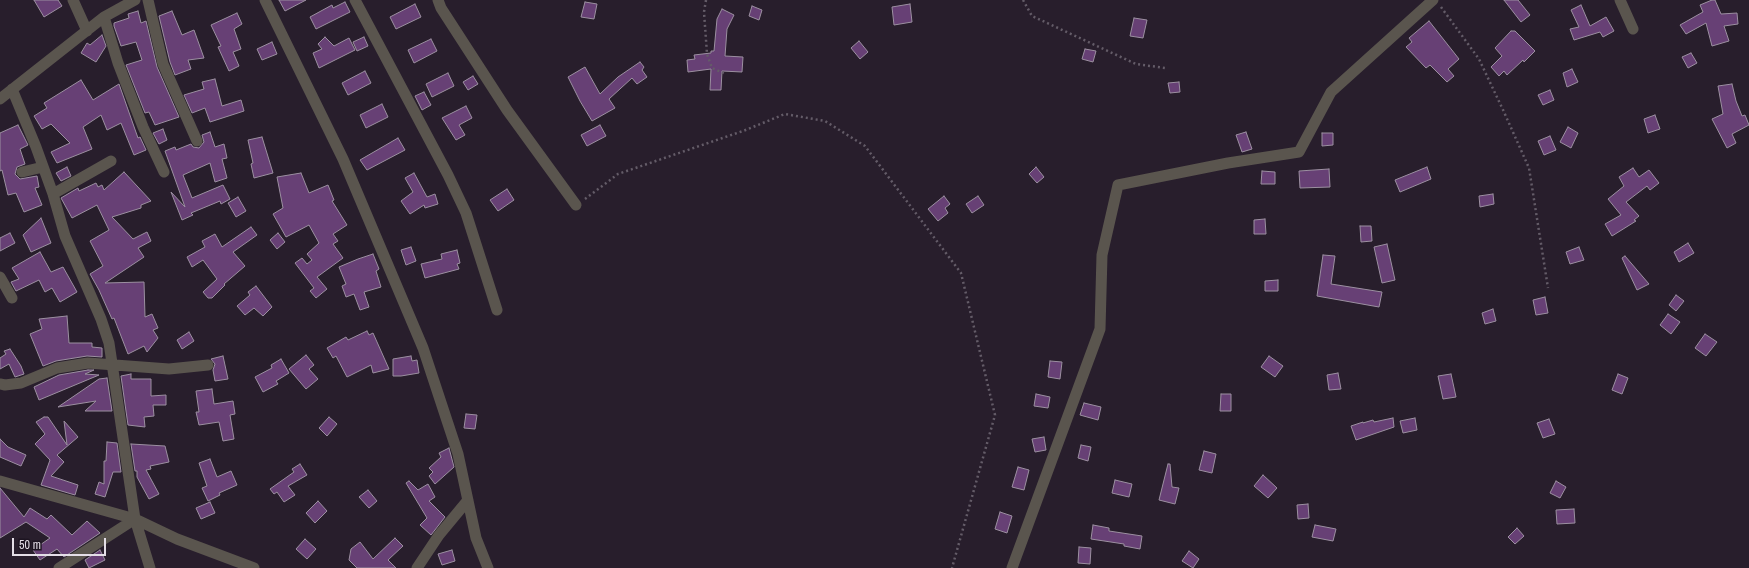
<!DOCTYPE html>
<style>
body{margin:0}
#map{position:relative;width:1749px;height:568px;overflow:hidden;background:#281e2c;font-family:"Archivo Narrow",sans-serif}
canvas{display:block}
.scale{position:absolute;left:12px;top:538px;width:94px;height:18px;box-sizing:border-box;border:2px solid #e4dee7;border-top:0;padding-left:5px;font-size:12px;line-height:14px;white-space:nowrap;color:#e4dee7;-webkit-text-stroke:3px #1e1522;paint-order:stroke}
</style>
<div id="map">
<canvas width="1749" height="568"></canvas>
<div class="scale">50 m</div>
</div>
<script>
const g = document.querySelector('canvas').getContext('2d');
g.lineJoin = 'round';
function fill(path, color) { g.fillStyle = color; g.fill(path, 'evenodd'); }
const shape = rows => new Path2D(rows.map(r => 'M' + r).join(''));
function stroke(path, color, width, dash) { g.strokeStyle = color; g.lineWidth = width; g.lineCap = dash ? 'butt' : 'round'; g.setLineDash(dash || []); g.stroke(path); }
const building = shape([
 [34,0,58,0,62,6,44,17,34,0],
 [279,0,306,0,285,11,279,0],
 [1504,0,1518,0,1530,15,1521,22,1504,0],
 [1712,0,1715,0,1721,14,1737,13,1738,24,1724,26,1729,41,1712,46,1706,23,1686,34,1680,25,1703,12,1700,5,1712,0],
 [345,2,350,12,316,29,310,17,332,5,333,8,345,2],
 [585,2,597,4,594,19,581,17,585,2],
 [415,4,421,17,396,29,390,17,415,4],
 [910,4,912,22,894,25,892,7,910,4],
 [1581,5,1590,26,1606,17,1614,31,1603,37,1600,32,1574,40,1570,29,1579,27,1571,10,1581,5],
 [752,6,762,10,759,20,749,16,752,6],
 [722,9,734,15,727,29,725,56,743,57,742,72,722,71,721,90,710,90,711,69,688,72,687,60,695,59,694,55,711,53,711,51,714,51,717,19,722,9],
 [138,11,141,23,146,21,157,67,179,117,155,125,149,112,145,113,126,65,142,60,136,42,121,46,114,26,114,23,129,18,128,14,138,11],
 [172,11,182,35,194,30,204,58,188,60,191,69,175,75,170,62,159,16,172,11],
 [237,13,242,24,234,29,241,49,233,52,239,66,229,71,218,47,221,46,211,25,237,13],
 [1134,18,1147,20,1143,38,1130,36,1134,18],
 [1429,21,1459,59,1448,69,1454,76,1447,82,1430,65,1426,68,1406,47,1412,42,1409,38,1429,21],
 [1511,31,1515,31,1535,51,1524,62,1523,60,1507,75,1504,71,1499,76,1491,67,1502,56,1495,48,1511,31],
 [102,35,106,46,96,62,81,53,87,43,90,45,102,35],
 [325,37,334,46,349,38,355,50,319,68,313,53,322,49,318,44,325,37],
 [364,37,368,46,357,51,353,42,364,37],
 [431,39,437,51,414,63,408,50,431,39],
 [859,41,868,52,860,59,851,48,859,41],
 [272,42,277,54,262,60,257,49,272,42],
 [1085,49,1096,51,1093,62,1082,59,1085,49],
 [1691,53,1697,63,1688,68,1682,57,1691,53],
 [640,62,644,67,642,70,647,77,637,84,632,78,609,99,615,108,592,121,580,101,568,77,585,67,600,94,618,77,640,62],
 [1572,69,1578,82,1567,87,1563,73,1572,69],
 [365,71,371,83,348,95,342,83,365,71],
 [448,73,454,86,432,97,426,84,448,73],
 [473,76,478,84,468,90,463,82,473,76],
 [215,79,222,106,241,100,244,111,210,122,205,108,192,113,184,95,204,89,202,82,215,79],
 [81,80,93,100,119,84,138,138,140,137,146,150,134,155,121,123,107,130,101,115,83,127,92,149,57,163,51,152,70,143,51,124,42,129,34,116,47,108,44,103,81,80],
 [1179,82,1180,92,1170,93,1168,83,1179,82],
 [1732,84,1736,101,1742,116,1745,115,1749,125,1732,134,1736,143,1727,148,1712,119,1723,114,1718,86,1732,84],
 [1550,90,1554,100,1543,105,1538,95,1550,90],
 [424,92,431,105,422,110,415,96,424,92],
 [382,104,388,117,366,128,360,115,382,104],
 [466,106,472,118,459,125,465,135,456,140,442,118,466,106],
 [1655,115,1660,129,1648,133,1644,119,1655,115],
 [18,125,28,145,20,149,25,164,17,167,15,174,20,179,37,176,39,187,35,188,42,205,24,212,16,193,8,195,2,170,0,171,0,133,18,125],
 [600,125,606,136,587,146,581,135,600,125],
 [1568,127,1578,133,1571,148,1560,142,1568,127],
 [163,129,167,140,159,144,153,133,163,129],
 [210,132,215,147,224,144,227,158,222,159,227,178,215,182,210,163,183,175,192,198,223,185,230,199,221,204,220,201,191,213,193,215,182,220,171,192,185,207,165,151,175,147,176,150,191,144,193,147,199,148,204,142,202,135,210,132],
 [1246,132,1252,149,1242,152,1236,135,1246,132],
 [1322,133,1333,133,1333,145,1322,146,1322,133],
 [1550,136,1556,150,1544,155,1538,141,1550,136],
 [262,137,273,173,254,178,251,164,253,163,248,140,262,137],
 [398,138,405,150,367,170,360,160,398,138],
 [67,167,71,176,61,181,56,173,67,167],
 [1036,167,1044,177,1037,183,1029,174,1036,167],
 [1427,167,1431,179,1400,192,1395,180,1427,167],
 [1633,168,1639,177,1649,170,1659,183,1650,190,1647,186,1626,202,1639,216,1634,220,1636,221,1612,236,1605,224,1621,215,1608,199,1624,186,1619,177,1633,168],
 [1329,169,1330,187,1300,188,1299,171,1329,169],
 [1262,171,1275,172,1275,184,1261,184,1262,171],
 [124,172,151,201,141,205,141,208,112,217,133,239,147,232,151,241,138,248,144,257,105,283,144,282,145,317,152,314,158,328,153,330,158,338,147,352,144,346,128,354,114,318,112,319,99,290,90,274,103,266,90,241,109,230,97,205,72,218,61,198,78,188,79,191,96,183,98,187,102,185,104,190,124,172],
 [301,173,309,193,328,185,334,200,332,201,347,225,333,234,338,241,333,244,343,258,317,277,327,289,316,298,310,291,314,288,295,263,302,258,307,264,312,260,307,254,319,243,309,225,286,237,273,214,283,208,277,177,301,173],
 [414,173,427,197,435,194,438,204,425,208,424,205,410,214,401,201,413,192,405,178,414,173],
 [507,189,514,200,498,211,490,200,507,189],
 [1493,194,1494,204,1480,207,1479,196,1493,194],
 [944,196,950,204,945,208,948,213,938,221,928,209,944,196],
 [978,196,984,205,972,213,966,204,978,196],
 [238,197,246,211,236,217,228,203,238,197],
 [41,218,51,243,31,252,23,235,41,218],
 [1265,219,1266,234,1254,234,1254,220,1265,219],
 [1360,226,1371,226,1372,241,1361,242,1360,226],
 [251,227,257,235,233,252,245,266,224,284,225,285,212,298,208,298,203,292,217,279,203,260,192,267,187,257,205,247,202,241,215,234,222,247,251,227],
 [10,233,15,243,0,251,0,238,10,233],
 [278,233,285,242,277,249,270,240,278,233],
 [1688,243,1694,253,1679,262,1674,252,1688,243],
 [1387,244,1395,280,1382,283,1374,247,1387,244],
 [411,247,416,261,406,265,401,250,411,247],
 [1579,247,1584,260,1570,264,1566,252,1579,247],
 [457,250,460,263,457,264,459,269,425,278,421,264,442,259,441,254,457,250],
 [40,252,51,272,63,267,77,292,60,302,52,288,45,292,39,280,16,291,11,282,19,279,12,268,40,252],
 [373,254,379,269,376,271,381,287,364,292,369,307,360,310,354,294,346,297,342,286,346,284,339,267,358,259,373,254],
 [1323,255,1335,256,1331,284,1382,292,1379,307,1317,296,1323,255],
 [1625,256,1649,284,1637,290,1622,258,1625,256],
 [1278,280,1278,291,1265,291,1265,281,1278,280],
 [256,286,272,307,263,316,254,308,245,315,237,306,250,295,248,292,256,286],
 [1676,295,1684,301,1676,311,1669,305,1676,295],
 [1545,297,1548,313,1536,315,1533,300,1545,297],
 [1493,309,1496,321,1485,324,1482,313,1493,309],
 [1668,314,1680,322,1671,334,1660,325,1668,314],
 [67,316,69,343,92,343,92,347,102,348,102,357,87,356,56,361,43,366,30,334,42,329,39,319,67,316],
 [367,331,369,335,373,333,389,369,373,373,371,365,347,377,336,356,333,358,327,348,346,337,348,340,367,331],
 [189,332,194,341,182,349,177,340,189,332],
 [1705,334,1717,342,1706,356,1695,348,1705,334],
 [10,349,21,366,24,374,15,377,9,364,0,369,0,358,6,354,4,351,10,349],
 [306,355,314,365,309,369,318,379,306,389,289,369,306,355],
 [223,356,228,379,215,381,213,370,215,364,211,359,223,356],
 [411,356,412,361,417,360,419,373,401,376,393,376,393,359,411,356],
 [1269,356,1283,366,1275,377,1261,367,1269,356],
 [281,359,289,373,276,381,278,384,263,392,255,377,272,368,271,365,281,359],
 [1050,361,1062,362,1060,379,1048,377,1050,361],
 [88,370,94,370,85,374,99,375,39,400,34,387,59,375,88,370],
 [1338,373,1341,389,1329,390,1327,375,1338,373],
 [131,374,131,379,151,379,151,396,166,395,166,405,153,405,154,416,144,417,145,427,128,425,121,376,131,374],
 [1451,374,1456,397,1443,399,1438,376,1451,374],
 [1618,374,1628,378,1622,394,1612,390,1618,374],
 [107,378,112,411,85,411,96,401,58,407,99,379,107,378],
 [212,389,214,404,233,401,235,414,230,415,234,439,223,441,219,422,199,425,196,412,199,412,196,391,212,389],
 [1036,394,1050,397,1048,408,1034,406,1036,394],
 [1221,394,1231,394,1231,411,1220,411,1221,394],
 [1084,403,1101,407,1098,420,1080,415,1084,403],
 [466,414,477,415,475,429,464,428,466,414],
 [44,417,48,417,67,445,64,421,78,437,57,455,64,462,51,476,78,485,75,495,41,485,50,460,35,444,45,434,36,422,44,417],
 [329,417,337,424,327,436,319,428,329,417],
 [1393,418,1394,427,1356,440,1351,426,1363,422,1363,423,1373,420,1374,422,1393,418],
 [1415,418,1417,430,1403,433,1400,421,1415,418],
 [1549,419,1555,434,1543,438,1537,423,1549,419],
 [1044,437,1046,450,1035,452,1032,439,1044,437],
 [0,439,8,447,26,455,21,466,0,457,0,439],
 [107,442,117,443,121,472,113,472,105,497,95,494,99,482,104,484,104,461,106,461,107,442],
 [131,444,165,446,169,462,150,466,151,469,146,470,159,494,149,499,137,477,137,471,135,471,131,444],
 [1081,445,1091,447,1088,461,1078,458,1081,445],
 [449,448,454,467,435,484,429,476,433,472,429,468,441,457,439,453,449,448],
 [1204,451,1216,454,1212,473,1199,470,1204,451],
 [210,459,217,477,231,471,237,485,219,493,220,495,208,501,202,488,207,486,199,463,210,459],
 [300,464,307,475,288,486,295,495,284,502,277,492,274,494,270,489,294,472,292,469,300,464],
 [1168,464,1170,464,1172,487,1179,488,1175,504,1159,500,1168,464],
 [1018,467,1029,470,1024,490,1012,487,1018,467],
 [1263,475,1277,488,1268,498,1254,486,1263,475],
 [1115,480,1132,484,1129,497,1112,493,1115,480],
 [409,481,418,490,428,484,435,497,429,501,445,517,431,535,420,525,427,518,406,483,409,481],
 [1556,481,1566,487,1560,498,1550,493,1556,481],
 [0,488,24,517,30,508,47,519,51,515,72,535,87,521,100,533,64,557,57,549,40,560,33,550,50,538,26,522,0,538,0,488],
 [368,490,377,501,369,508,359,497,368,490],
 [318,501,327,511,315,523,306,513,318,501],
 [210,502,215,513,201,519,196,508,210,502],
 [1308,504,1309,518,1298,519,1297,505,1308,504],
 [1574,509,1575,523,1557,524,1556,510,1574,509],
 [1000,512,1012,516,1007,533,995,529,1000,512],
 [1093,525,1109,528,1109,531,1142,536,1140,549,1124,546,1124,544,1091,539,1093,525],
 [1315,525,1336,529,1333,541,1312,537,1315,525],
 [1517,528,1524,536,1515,544,1508,537,1517,528],
 [395,538,403,546,388,560,396,568,357,568,349,560,351,549,360,542,373,559,395,538],
 [305,539,316,549,307,559,296,549,305,539],
 [1079,547,1091,548,1090,564,1078,563,1079,547],
 [100,550,105,560,89,568,85,560,100,550],
 [452,550,455,561,442,565,438,554,452,550],
 [1189,551,1199,559,1193,568,1182,561,1189,551]
]);
fill(building, '#674075');
stroke(building, '#9c90a1', 1);
stroke(shape([
 [706,0,704,12,707,54,712,68,726,74],
 [1023,0,1032,16,1136,64,1165,68],
 [1441,7,1479,59,1504,112,1529,168,1548,288],
 [585,199,618,174,743,131,785,114,825,121,865,146,961,273,995,415,952,568]
]), '#645c68', 2.5, [2, 3]);
stroke(shape([
 [73,0,87,31],
 [148,0,163,64,197,141],
 [265,0,343,159,423,348,458,454,476,538,488,568],
 [355,0,448,175,466,213,497,310],
 [438,0,441,8,507,110,576,205],
 [1620,0,1633,29],
 [104,17,118,63,143,127,164,172],
 [12,89,36,147,53,194,65,236,101,319,109,343,135,519,150,568],
 [0,99,104,17,135,0],
 [22,172,43,167],
 [53,194,111,161],
 [0,277,12,298],
 [0,384,5,385,21,383,57,368,88,363,169,369,208,365],
 [0,481,135,519,177,539,254,568],
 [59,568,135,519],
 [417,568,439,535,468,500],
 [1012,568,1100,329,1102,255,1118,185,1228,163,1299,152,1331,92,1433,0]
]), '#5a554e', 11);
</script>
